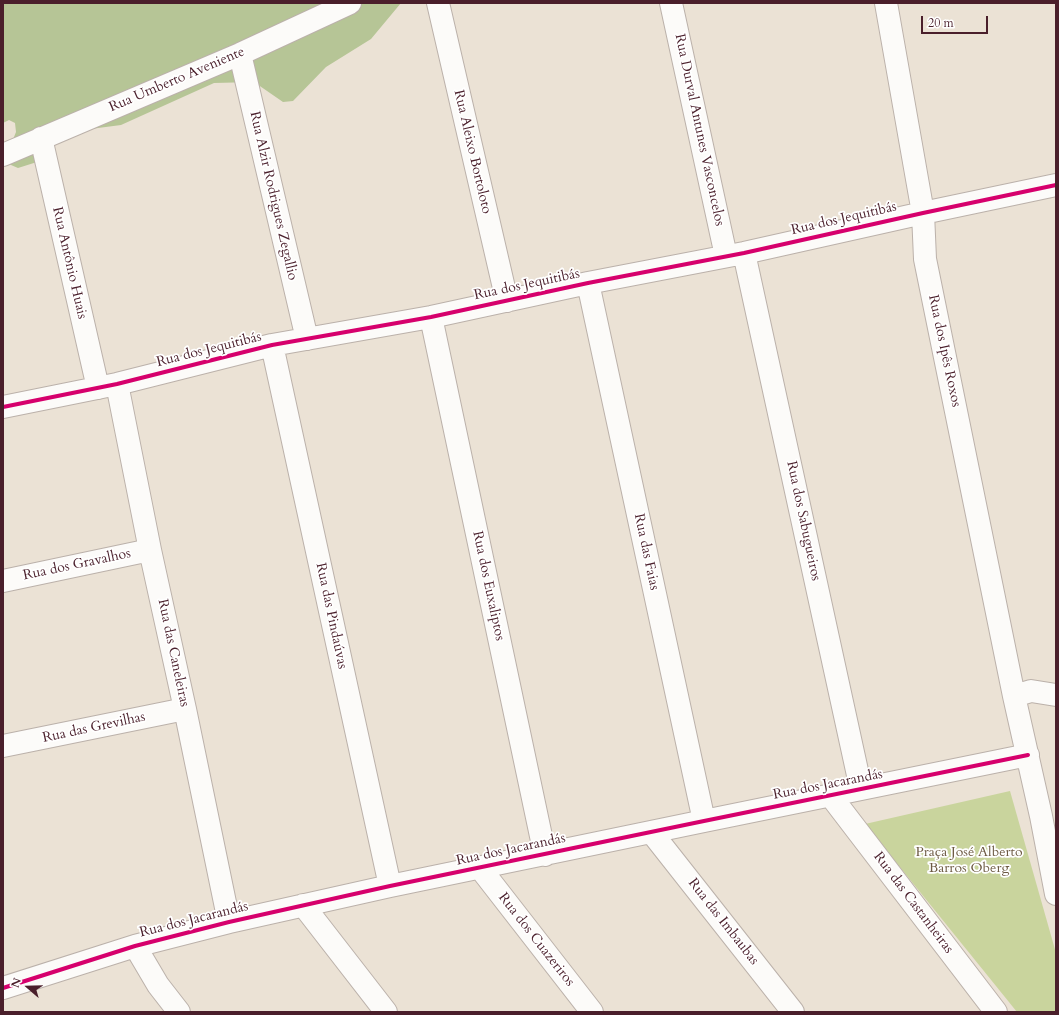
<!DOCTYPE html>
<meta charset="utf-8">
<style>
body{margin:0}
#map{position:relative;width:1059px;height:1015px;overflow:hidden;background:#ebe2d5;font-family:Cardo,serif}
canvas{display:block}
.frame{position:absolute;inset:0;border:4px solid #4a1f2b;pointer-events:none}
.north{position:absolute;left:8px;top:967px;width:40px;height:40px;-webkit-text-stroke:3px #fff;paint-order:stroke;rotate:290deg;font-size:11px;font-weight:700;line-height:16px;text-align:center;color:#4a1f2b}
.north::after{content:'';display:block;margin:auto;width:14px;height:18px;background:#4a1f2b;clip-path:polygon(50% 0,100% 100%,50% 72%,0 100%)}
.scale{position:absolute;left:921px;top:16px;width:67px;height:18px;box-sizing:border-box;border:2px solid #4a1f2b;border-top:0;padding-left:5px;font-size:12px;line-height:14px;white-space:nowrap;color:#4a1f2b;-webkit-text-stroke:3px #fff;paint-order:stroke}
</style>
<div id="map">
<canvas width="1059" height="1015"></canvas>
<div class="frame"></div>
<div class="north">N</div>
<div class="scale">20 m</div>
</div>
<script>
const g = document.querySelector('canvas').getContext('2d');
g.lineJoin = 'round';
function fill(path, color) { g.fillStyle = color; g.fill(path, 'evenodd'); }
const shape = rows => new Path2D(rows.map(r => 'M' + r).join(''));
function stroke(path, color, width, dash) { g.strokeStyle = color; g.lineWidth = width; g.lineCap = dash ? 'butt' : 'round'; g.setLineDash(dash || []); g.stroke(path); }
function write(font, color, halo, rows, align = 'center') {
  g.font = font + ' Cardo,serif'; g.lineWidth = 3.5; g.setLineDash([]); g.textBaseline = 'middle'; g.strokeStyle = halo; g.fillStyle = color; for (const [text, x, y, turn = 0] of rows) {
    g.save(); g.translate(x, y); g.rotate((+turn || 0) * Math.PI / 180); g.textAlign = isNaN(turn) ? turn : align; if (halo) g.strokeText(text, 0, 0); g.fillText(text, 0, 0); g.restore();
  }
}
fill(shape([
 [1010,791,1056,953,1056,1012,1017,1012,865,824]
]), '#c9d49d');
fill(shape([
 [3,3,401,3,371,39,326,67,293,101,283,102,254,82,214,83,121,125,60,133,37,162,18,168,4,162,16,132,15,123,9,120,3,123]
]), '#b6c596');
const street = shape([
 [438,3,507,301],
 [671,3,726,256],
 [886,3,923,213,925,259,1014,696,1031,691,1056,695],
 [240,54,307,339],
 [41,138,98,388],
 [3,155,240,54,350,3],
 [744,253,861,789],
 [588,283,704,821],
 [431,317,545,855],
 [272,345,390,886],
 [117,384,150,550,185,709,229,922],
 [3,407,117,384,272,345,431,317,588,283,744,253,923,213,1056,185],
 [3,581,150,550],
 [1014,696,1041,816,1056,894],
 [3,746,185,709],
 [830,795,996,1012],
 [652,833,793,1012],
 [480,868,592,1012],
 [303,905,386,1012],
 [135,946,158,985,179,1012],
 [3,988,135,946,229,922,390,886,704,821,1028,755]
]);
stroke(street, '#bbb1aa', 24);
stroke(street, '#fcfbf9', 22);
stroke(shape([
 [3,407,117,384,272,345,431,317,588,283,744,253,923,213,1056,185],
 [3,988,135,946,229,922,390,886,704,821,1028,755]
]), '#d6006c', 4);
write('14px', '#4a1f2b', '#fff', [
 ["Rua Umberto Aveniente",177,80,-23],
 ["Rua Durval Antunes Vasconcelos",699,130,78],
 ["Rua Aleixo Bortoloto",472,152,77],
 ["Rua Alzir Rodrigues Zegallio",273,196,77],
 ["Rua dos Jequitibás",844,219,-13],
 ["Rua Antônio Huais",69,263,77],
 ["Rua dos Jequitibás",527,285,-12],
 ["Rua dos Jequitibás",209,350,-14],
 ["Rua dos Ipês Roxos",944,351,78],
 ["Rua dos Sabugueiros",803,521,78],
 ["Rua das Faias",646,552,78],
 ["Rua dos Gravalhos",77,565,-12],
 ["Rua dos Euxaliptos",488,586,78],
 ["Rua das Pindaúvas",331,616,78],
 ["Rua das Caneleiras",173,653,78],
 ["Rua das Grevilhas",94,728,-12],
 ["Rua dos Jacarandás",828,785,-11],
 ["Rua dos Jacarandás",511,850,-12],
 ["Rua das Castanheiras",913,903,53],
 ["Rua dos Jacarandás",194,920,-14],
 ["Rua das Imbaubas",723,922,52],
 ["Rua dos Cuazeriros",536,940,52]
]);
write('14px', '#6d5a43', '#fff', [
 ["Praça José Alberto",969,853],
 ["Barros Oberg",969,869]
]);
</script>
